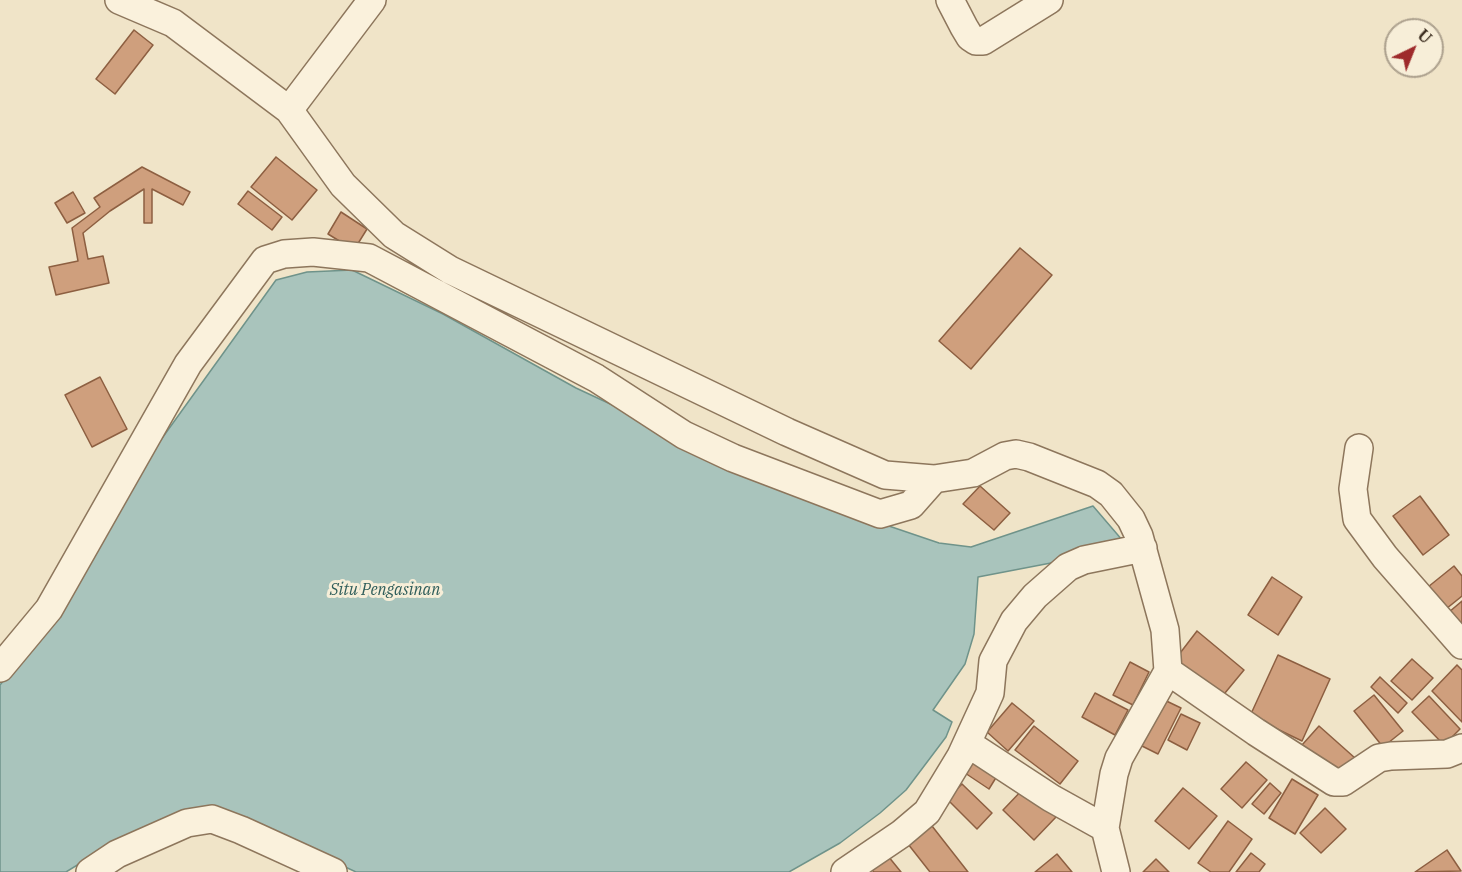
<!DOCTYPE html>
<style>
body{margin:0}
#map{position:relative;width:1462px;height:872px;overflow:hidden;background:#f0e4c8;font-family:"IBM Plex Serif",serif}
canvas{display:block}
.north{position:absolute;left:1384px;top:18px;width:60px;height:60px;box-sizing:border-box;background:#f7eed8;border:2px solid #ada18e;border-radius:50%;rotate:43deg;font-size:16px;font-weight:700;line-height:24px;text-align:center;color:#3d2e20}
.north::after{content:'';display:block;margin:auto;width:21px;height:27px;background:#9e2a2b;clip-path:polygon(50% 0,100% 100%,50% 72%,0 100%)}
</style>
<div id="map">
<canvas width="1462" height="872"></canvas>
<div class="north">U</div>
</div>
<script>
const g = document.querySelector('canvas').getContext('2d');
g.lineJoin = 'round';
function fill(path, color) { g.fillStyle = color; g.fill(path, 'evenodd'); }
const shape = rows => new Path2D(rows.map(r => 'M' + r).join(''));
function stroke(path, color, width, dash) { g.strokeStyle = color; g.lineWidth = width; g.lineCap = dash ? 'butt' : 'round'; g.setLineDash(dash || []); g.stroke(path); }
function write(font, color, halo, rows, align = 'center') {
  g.font = font + ' "IBM Plex Serif",serif'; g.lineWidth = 6; g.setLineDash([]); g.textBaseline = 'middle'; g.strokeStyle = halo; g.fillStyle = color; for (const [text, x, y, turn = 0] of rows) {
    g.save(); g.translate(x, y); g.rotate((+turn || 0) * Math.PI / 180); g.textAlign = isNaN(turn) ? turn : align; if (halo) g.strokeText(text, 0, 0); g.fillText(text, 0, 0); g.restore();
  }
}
const water = shape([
 [352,270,443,314,576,388,827,505,939,543,971,547,1093,506,1129,548,978,577,974,634,965,664,933,710,952,722,946,737,906,790,880,813,840,843,789,872,356,872,246,821,115,842,66,872,0,872,0,685,72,595,155,448,276,280,307,272,352,270]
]);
fill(water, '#a9c4bc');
stroke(water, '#6f938a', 1.5);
const building = shape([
 [134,30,153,45,115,94,96,79,134,30],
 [276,157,317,190,292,220,251,187,276,157],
 [142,167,190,192,183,205,152,189,152,223,144,223,144,189,110,211,83,233,88,259,103,256,109,283,56,295,49,267,78,261,72,228,100,207,94,198,142,167],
 [248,191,282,217,272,230,238,204,248,191],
 [73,192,85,213,67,223,55,203,73,192],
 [341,212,367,229,354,250,328,234,341,212],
 [1020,248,1052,275,971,369,939,341,1020,248],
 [100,377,127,429,92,447,65,395,100,377],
 [980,486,1010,513,994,530,963,504,980,486],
 [1420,496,1449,535,1423,555,1393,516,1420,496],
 [1454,566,1462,576,1462,596,1441,613,1423,591,1454,566],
 [1272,577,1302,597,1278,635,1248,615,1272,577],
 [1462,601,1462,637,1442,618,1462,601],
 [1197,631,1244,670,1220,699,1174,661,1197,631],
 [1278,655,1330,679,1302,741,1250,716,1278,655],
 [1412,659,1433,678,1412,700,1391,681,1412,659],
 [1130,662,1149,672,1133,705,1113,695,1130,662],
 [1457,665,1462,670,1462,722,1432,691,1457,665],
 [1380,677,1407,703,1398,713,1371,687,1380,677],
 [1095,693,1128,710,1115,735,1082,717,1095,693],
 [1374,695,1403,731,1383,747,1354,711,1374,695],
 [1156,696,1181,708,1158,754,1134,742,1156,696],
 [1429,696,1460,729,1444,745,1412,712,1429,696],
 [1012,703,1034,721,1008,751,987,732,1012,703],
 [1181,714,1200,723,1187,750,1168,740,1181,714],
 [1034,726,1078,761,1060,784,1015,750,1034,726],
 [1319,726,1355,758,1338,777,1302,745,1319,726],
 [973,761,997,776,989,789,965,773,973,761],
 [1246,762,1267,780,1242,808,1221,789,1246,762],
 [1292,779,1318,795,1295,834,1269,818,1292,779],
 [1270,783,1281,793,1264,814,1252,804,1270,783],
 [962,784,992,813,977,829,947,799,962,784],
 [1026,786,1057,816,1034,840,1003,810,1026,786],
 [1183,788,1217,816,1189,849,1155,821,1183,788],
 [1325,808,1346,829,1321,853,1300,833,1325,808],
 [1228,821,1252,839,1229,872,1211,872,1198,863,1228,821],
 [932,826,968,872,930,872,908,844,932,826],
 [1447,850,1461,871,1415,872,1447,850],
 [1251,853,1265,864,1259,872,1236,872,1251,853],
 [1057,854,1072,872,1035,872,1057,854],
 [888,856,901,872,874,872,872,870,888,856],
 [1156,859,1169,872,1143,872,1156,859]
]);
fill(building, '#cf9f7d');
stroke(building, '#8d5f41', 1.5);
const street = shape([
 [119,0,173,23,289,110,343,185,394,235,450,270,787,432,885,475,934,479,973,473,1005,456,1016,454,1029,457,1097,484,1111,494,1131,519,1139,536,1165,630,1168,671,1119,758,1114,774,1105,828,1116,872],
 [950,0,964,27,970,37,976,41,983,41,1049,0],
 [289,110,372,0],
 [1359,448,1353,489,1357,519,1385,557,1462,645],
 [0,668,49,609,188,364,265,260,284,254,313,252,369,258,596,378,684,435,733,458,880,514,911,505,934,479],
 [1168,671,1256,732,1334,782,1343,782,1379,758,1391,756,1447,754,1462,748],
 [967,743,1051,798,1105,828],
 [90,872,117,854,187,823,212,819,241,830,333,872],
 [845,872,901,834,927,812,961,756,990,693,993,661,1014,621,1035,596,1068,567,1084,560,1143,548]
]);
stroke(street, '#8d765c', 30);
stroke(street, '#faf1dc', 27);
write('italic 16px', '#2f5d5a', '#f7eed8', [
 ["Situ Pengasinan",385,590]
]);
</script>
